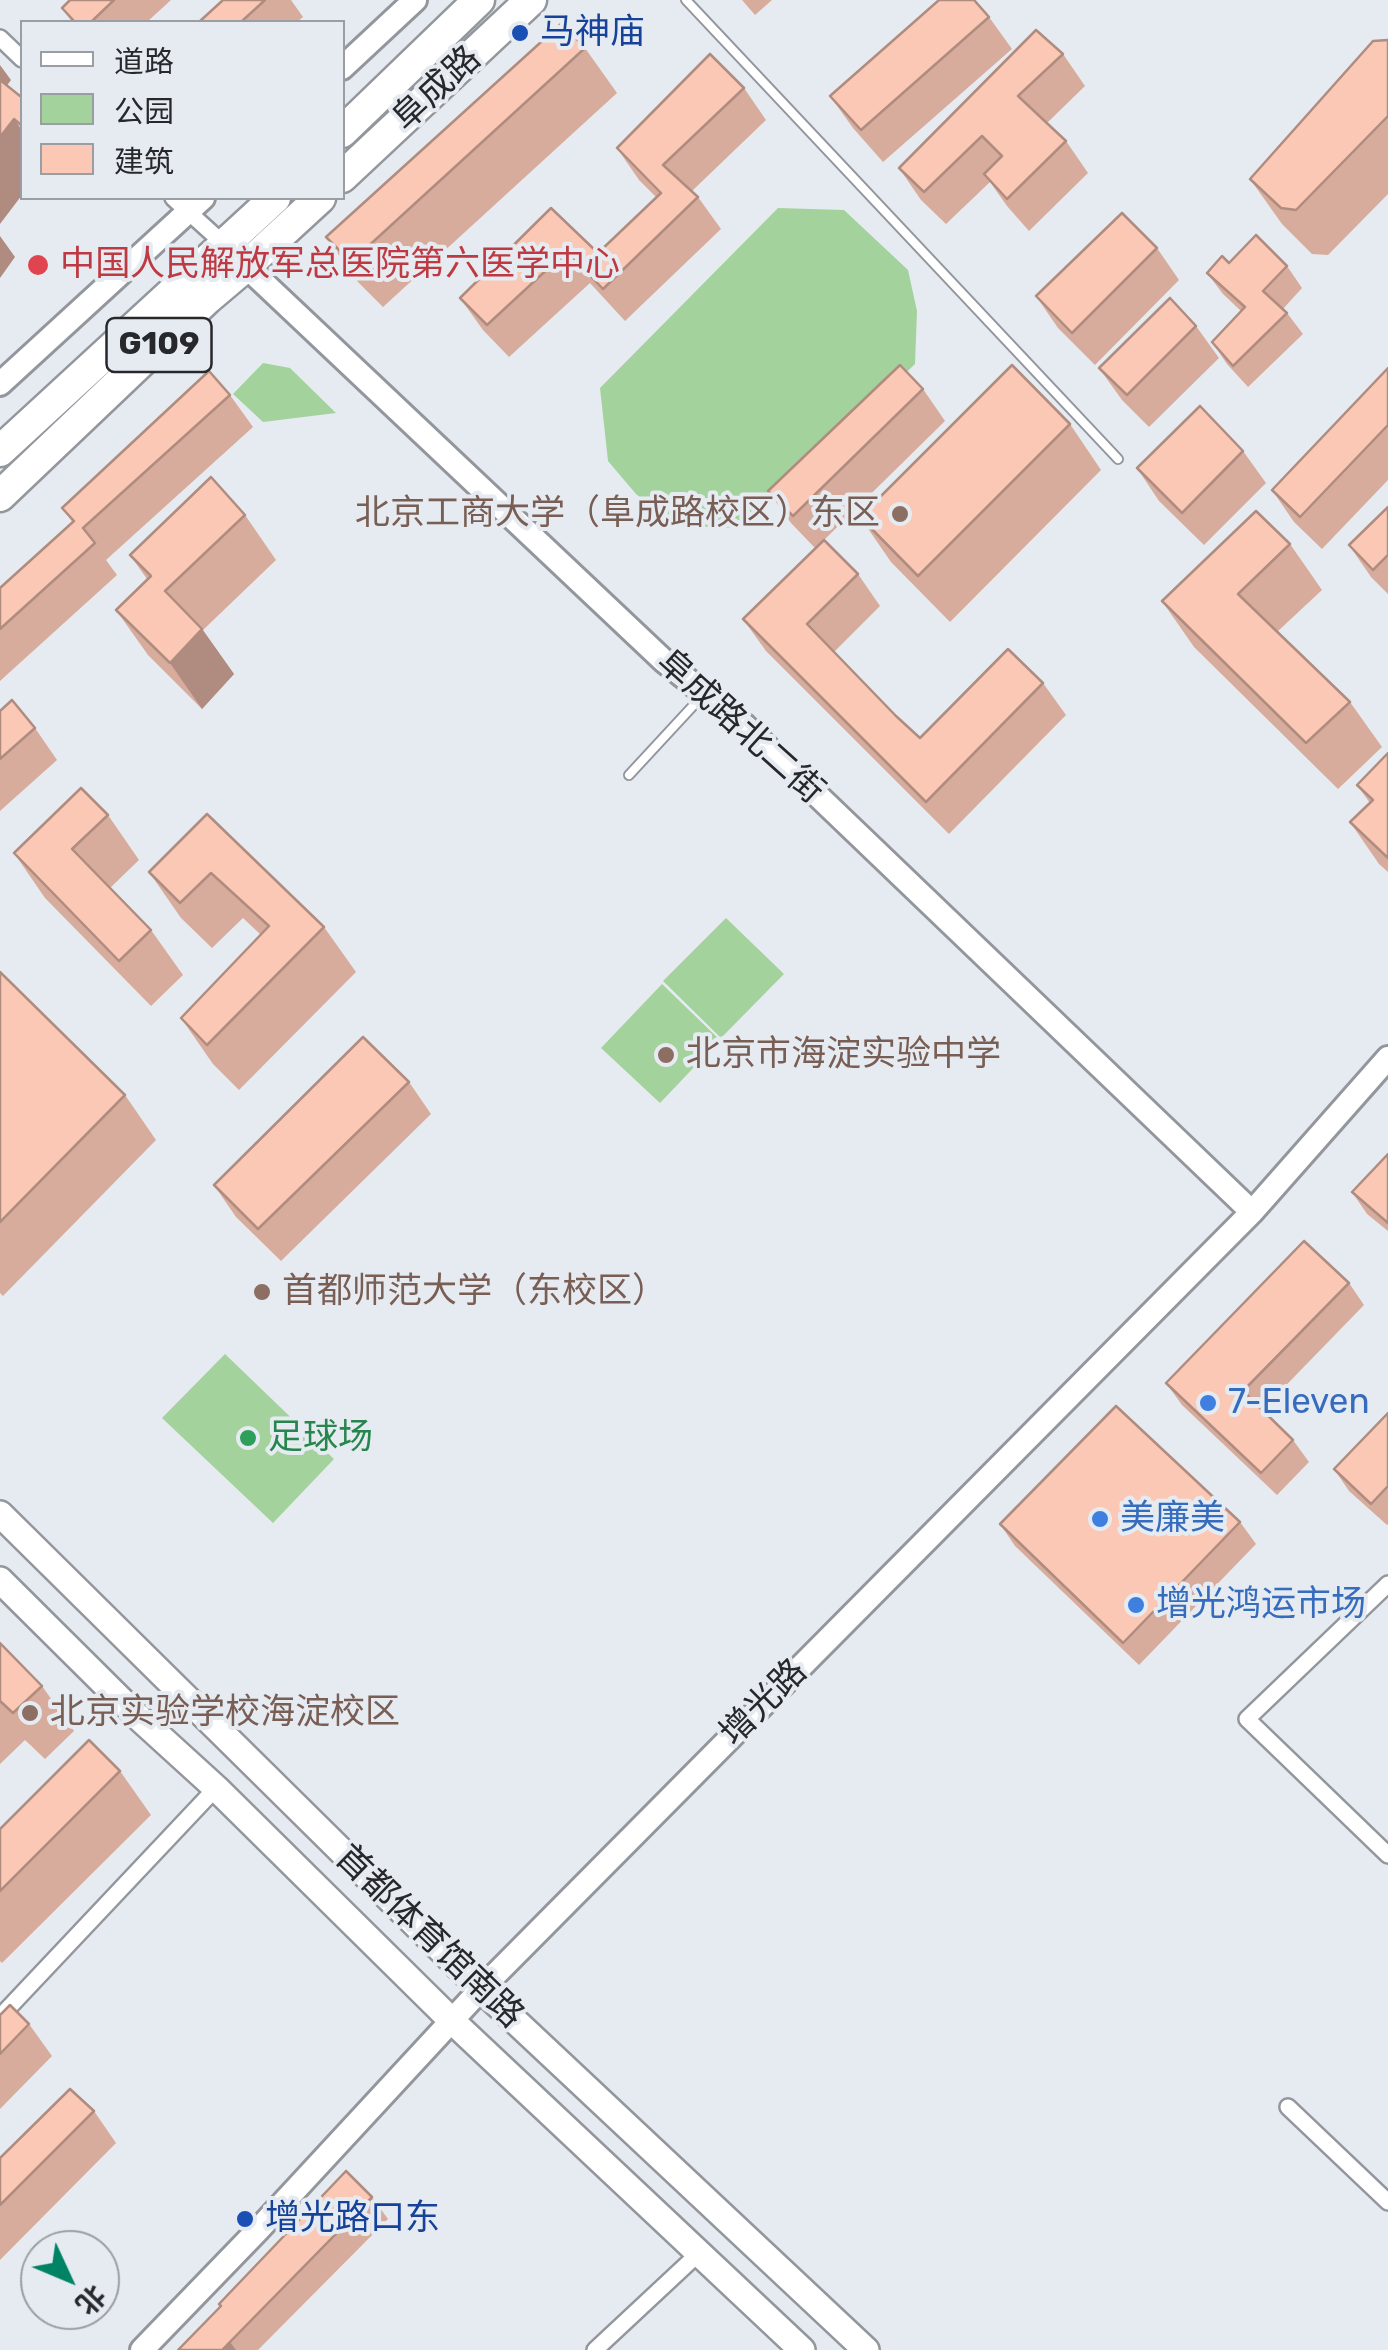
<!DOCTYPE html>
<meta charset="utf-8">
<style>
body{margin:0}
#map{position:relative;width:1388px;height:2350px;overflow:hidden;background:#e6ebf1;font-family:Rubik,"Noto Sans SC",sans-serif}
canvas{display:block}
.legend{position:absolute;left:20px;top:20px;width:325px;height:180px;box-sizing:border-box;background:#e6ebf1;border:2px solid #9a9da2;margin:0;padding:12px 18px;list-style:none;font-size:30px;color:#27282b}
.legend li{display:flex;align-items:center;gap:20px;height:50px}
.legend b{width:50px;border:2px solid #9a9da2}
.north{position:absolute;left:20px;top:2230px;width:100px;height:100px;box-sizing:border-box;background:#e6ebf1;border:2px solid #9a9da2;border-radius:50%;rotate:134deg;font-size:28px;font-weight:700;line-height:40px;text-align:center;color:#27282b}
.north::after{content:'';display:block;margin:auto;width:35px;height:45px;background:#008264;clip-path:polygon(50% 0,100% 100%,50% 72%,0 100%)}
</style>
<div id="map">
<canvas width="1388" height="2350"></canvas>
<ul class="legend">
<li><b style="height:12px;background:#fff"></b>道路</li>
<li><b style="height:28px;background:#a3d29c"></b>公园</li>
<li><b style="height:28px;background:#fac8b5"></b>建筑</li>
</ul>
<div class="north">北</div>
</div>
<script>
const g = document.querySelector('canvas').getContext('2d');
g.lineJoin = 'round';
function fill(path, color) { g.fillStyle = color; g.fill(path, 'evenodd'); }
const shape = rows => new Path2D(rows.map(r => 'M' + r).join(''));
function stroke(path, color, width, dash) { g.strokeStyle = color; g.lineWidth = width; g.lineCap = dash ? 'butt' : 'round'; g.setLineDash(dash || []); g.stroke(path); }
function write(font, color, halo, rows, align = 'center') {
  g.font = font + ' Rubik,"Noto Sans SC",sans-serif'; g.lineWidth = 8; g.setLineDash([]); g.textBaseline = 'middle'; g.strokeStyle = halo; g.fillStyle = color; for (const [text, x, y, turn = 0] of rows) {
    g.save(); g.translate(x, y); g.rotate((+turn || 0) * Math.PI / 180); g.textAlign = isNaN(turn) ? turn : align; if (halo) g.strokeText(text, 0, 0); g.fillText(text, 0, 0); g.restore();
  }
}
fill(shape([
 [778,208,844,210,908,270,917,311,915,364,746,528,676,526,636,494,608,461,600,388],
 [263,363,290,368,336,413,263,422,233,394],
 [726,918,784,974,721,1038,663,981],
 [662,984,720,1040,660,1103,601,1048],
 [225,1354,334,1459,273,1523,162,1418]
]), '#a3d29c');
const lane = shape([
 [686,0,1118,459],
 [629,775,704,694]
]);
const street = shape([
 [0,38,22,59],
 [173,198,225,245],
 [1388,1584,1247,1719,1388,1855],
 [0,2017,216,1788],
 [1288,2107,1388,2202],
 [595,2350,699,2253]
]);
const secondary = shape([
 [342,68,415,0],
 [235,256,664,661,745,726,1252,1212],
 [0,384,203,198],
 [142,2350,258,2230,481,1989,1252,1212,1388,1058]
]);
const primary = shape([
 [0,1514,481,1989,866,2350],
 [0,1580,138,1717,216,1788,451,2020,802,2350]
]);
const highway = shape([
 [342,132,479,0],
 [342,177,531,0],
 [0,451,275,198],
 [0,496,207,299,246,266,320,198]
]);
stroke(lane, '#93979d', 12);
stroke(street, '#93979d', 20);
stroke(secondary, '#93979d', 28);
stroke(primary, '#93979d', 30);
stroke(highway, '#93979d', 35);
stroke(lane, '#fff', 8);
stroke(street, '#fff', 15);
stroke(secondary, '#fff', 22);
stroke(primary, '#fff', 25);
stroke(highway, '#fff', 30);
fill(shape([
 [70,0,171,0,147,22,72,22,62,8],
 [223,0,291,0,303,17,297,22,199,22],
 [742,0,772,0,755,15],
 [989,17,1012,49,883,162,853,128,830,96],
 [1388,40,1388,194,1328,255,1312,254,1282,224,1250,179],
 [585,48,617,93,383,307,358,282,326,237],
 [1063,54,1085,86,1047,123,1066,141,1088,173,1029,231,1007,206,990,182,946,224,921,200,899,168],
 [744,88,766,120,692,191,698,197,721,229,625,321,590,283,509,357,483,330,460,298,551,208,598,253,656,197,639,180,617,148],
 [1157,248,1179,280,1095,365,1058,328,1036,296],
 [1229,263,1287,266,1302,288,1283,309,1287,313,1303,334,1248,387,1227,364,1212,342,1241,311,1223,294,1207,273],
 [1196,326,1219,358,1149,427,1122,400,1099,368],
 [1388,368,1388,480,1322,549,1294,522,1272,490],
 [923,389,945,421,824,540,858,574,880,606,834,652,896,716,920,738,1043,683,1066,715,949,834,766,651,743,619,815,548,791,523,768,491],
 [230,395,253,427,106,560,117,575,0,681,0,588,73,523,62,508],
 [1070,424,1101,470,950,622,891,562,860,517],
 [1243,451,1266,483,1204,545,1159,501,1137,468],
 [1388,507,1388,594,1371,577,1349,545],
 [245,515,276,560,203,630,234,674,202,709,148,655,116,610,147,579,130,555],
 [1290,544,1322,590,1277,632,1350,702,1382,747,1338,789,1194,647,1162,601],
 [0,711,35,728,57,760,0,811],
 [1388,753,1388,872,1379,864,1350,822,1370,803,1357,785],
 [207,814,324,927,356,972,239,1090,213,1064,181,1018,261,935,243,918,212,948,181,918,149,872],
 [108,815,139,860,110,888,151,930,183,975,151,1006,45,898,14,853],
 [0,972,125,1095,156,1140,3,1296,0,1293],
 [409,1082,431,1114,281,1261,236,1217,214,1185],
 [1388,1154,1388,1231,1367,1214,1352,1192],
 [1349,1283,1364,1305,1262,1410,1293,1440,1309,1462,1277,1495,1182,1405,1166,1383],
 [1388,1413,1388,1524,1387,1525,1349,1491,1334,1469],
 [1240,1522,1256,1544,1139,1665,1015,1546,1000,1524],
 [0,1643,42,1686,74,1731,45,1759,25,1740,0,1764],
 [120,1771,151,1815,2,1963,0,1961,0,1829],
 [0,2015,29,2024,52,2056,0,2109],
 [94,2111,116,2143,0,2260,0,2158],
 [372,2197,388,2219,258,2350,178,2350]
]), '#d7ac9c');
fill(shape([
 [0,65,11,80,0,95],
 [14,119,22,130,22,195,0,224,0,137],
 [0,236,15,257,0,278],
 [202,629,234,674,202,709,170,663],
 [230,2342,236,2350,222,2350]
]), '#af8c7f');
const building = shape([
 [70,0,114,0,91,22,75,22,62,8,70,0],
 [223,0,265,0,241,22,199,22,223,0],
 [939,0,974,0,989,17,861,130,830,96,939,0],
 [562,23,585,48,351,262,326,237,562,23],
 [1036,30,1063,54,1018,96,1066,141,1007,199,984,174,1002,156,982,136,924,192,899,168,1036,30],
 [1388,40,1388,116,1296,210,1281,208,1250,179,1373,41,1388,40],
 [710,54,744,88,663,165,698,197,603,289,567,251,487,325,460,298,551,208,598,253,661,193,617,148,710,54],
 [0,80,20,96,22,93,22,126,14,119,0,137,0,80],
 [1122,213,1157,248,1072,333,1036,296,1122,213],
 [1256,235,1287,266,1263,291,1287,313,1233,366,1212,342,1245,307,1207,273,1222,256,1229,263,1256,235],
 [1170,298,1196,326,1127,395,1099,368,1170,298],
 [900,365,923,389,793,516,768,491,900,365],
 [1012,365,1070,424,918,576,860,517,1012,365],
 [1388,368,1388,425,1300,517,1272,490,1388,368],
 [209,371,230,395,83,528,95,543,0,629,0,588,74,521,62,508,209,371],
 [1200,406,1243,451,1182,513,1137,468,1200,406],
 [211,477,245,515,165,591,202,629,170,663,116,610,151,576,130,555,211,477],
 [1388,507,1388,555,1373,570,1349,545,1388,507],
 [1256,511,1290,544,1238,594,1350,702,1306,743,1162,601,1256,511],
 [824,540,858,574,807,624,896,716,920,738,1008,649,1043,683,926,802,743,619,824,540],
 [12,700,35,728,0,759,0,711,12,700],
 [1388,753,1388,858,1350,822,1373,800,1357,785,1388,753],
 [81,788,108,815,72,849,151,930,119,961,14,853,81,788],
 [207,814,324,927,207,1045,181,1018,269,926,211,873,180,903,149,872,207,814],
 [0,972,125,1095,0,1222,0,972],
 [363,1037,409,1082,258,1229,214,1185,363,1037],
 [1388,1154,1388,1223,1352,1192,1388,1154],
 [1304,1241,1349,1283,1243,1391,1293,1440,1261,1473,1166,1383,1304,1241],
 [1116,1406,1240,1522,1123,1643,1000,1524,1116,1406],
 [1388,1413,1388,1486,1371,1504,1334,1469,1388,1413],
 [0,1643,42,1686,13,1713,0,1701,0,1643],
 [89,1740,120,1771,0,1891,0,1829,89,1740],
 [10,2005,29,2024,0,2054,0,2015,10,2005],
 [70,2089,94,2111,0,2205,0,2158,70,2089],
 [346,2171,372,2197,222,2350,178,2350,221,2306,219,2304,346,2171]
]);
fill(building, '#fac8b5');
stroke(building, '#af8c7f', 2.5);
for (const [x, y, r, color] of [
 [520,33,10,"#1a4fb4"],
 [38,265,12,"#e0444e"],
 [900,514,10,"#8d6e63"],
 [666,1055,10,"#8d6e63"],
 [262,1292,10,"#8d6e63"],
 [1208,1403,10,"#3f7fe0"],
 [248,1438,10,"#2e9e5b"],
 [1100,1519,10,"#3f7fe0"],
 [1136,1605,10,"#3f7fe0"],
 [30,1713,10,"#8d6e63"],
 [245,2219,10,"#1a4fb4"]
]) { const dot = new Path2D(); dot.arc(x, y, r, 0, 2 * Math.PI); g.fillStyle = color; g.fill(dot); stroke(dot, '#e6ebf1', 4); }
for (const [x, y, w] of [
 [159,345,105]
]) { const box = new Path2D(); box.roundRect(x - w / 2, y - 27, w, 54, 8); g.fillStyle = '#e6ebf1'; g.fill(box); stroke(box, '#27282b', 2.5); }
write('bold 32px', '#27282b', null, [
 ["G109",159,345]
]);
write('35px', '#164399', '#e6ebf1', [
 ["马神庙",540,33],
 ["增光路口东",265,2219]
], 'left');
write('35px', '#27282b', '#e6ebf1', [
 ["阜成路",437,89,-43],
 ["阜成路北二街",740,727,42],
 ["增光路",764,1703,-45],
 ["首都体育馆南路",429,1937,44]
]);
write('35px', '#be3a42', '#e6ebf1', [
 ["中国人民解放军总医院第六医学中心",60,265]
], 'left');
write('35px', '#785e54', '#e6ebf1', [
 ["北京工商大学（阜成路校区）东区",880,514,"right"],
 ["北京市海淀实验中学",686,1055],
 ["首都师范大学（东校区）",282,1292],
 ["北京实验学校海淀校区",50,1713]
], 'left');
write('35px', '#366cbe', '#e6ebf1', [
 ["7-Eleven",1228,1403],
 ["美廉美",1120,1519],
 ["增光鸿运市场",1156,1605]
], 'left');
write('35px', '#27864d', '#e6ebf1', [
 ["足球场",268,1438]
], 'left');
</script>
